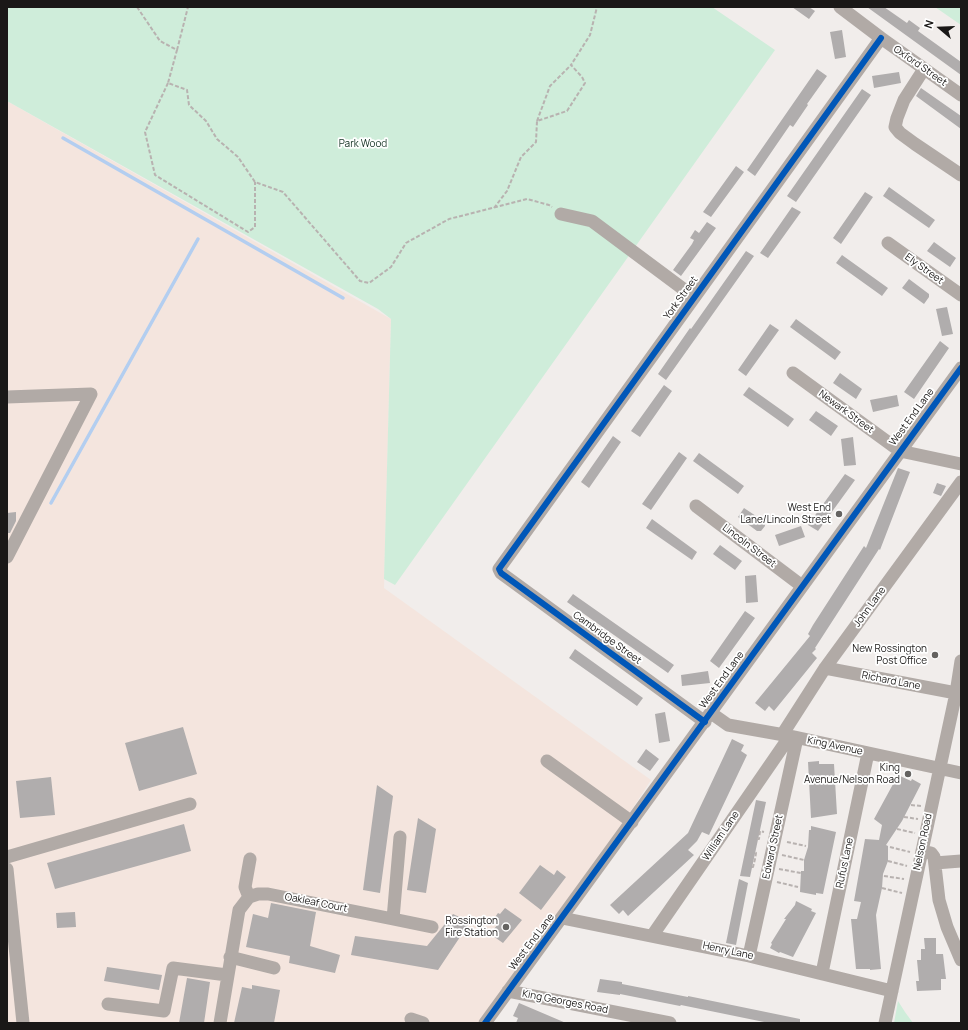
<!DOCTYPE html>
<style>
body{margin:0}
#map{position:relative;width:968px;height:1030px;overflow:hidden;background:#f1edeb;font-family:Manrope,sans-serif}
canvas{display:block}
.frame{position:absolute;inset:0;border:8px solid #1a1817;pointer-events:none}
.north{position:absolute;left:920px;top:8px;width:40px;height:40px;-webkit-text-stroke:3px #fff;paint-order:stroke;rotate:289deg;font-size:11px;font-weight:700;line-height:16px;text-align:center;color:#1a1817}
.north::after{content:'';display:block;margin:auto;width:14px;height:18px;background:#1a1817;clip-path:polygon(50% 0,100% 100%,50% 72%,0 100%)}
</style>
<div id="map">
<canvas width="968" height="1030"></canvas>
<div class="frame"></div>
<div class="north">N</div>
</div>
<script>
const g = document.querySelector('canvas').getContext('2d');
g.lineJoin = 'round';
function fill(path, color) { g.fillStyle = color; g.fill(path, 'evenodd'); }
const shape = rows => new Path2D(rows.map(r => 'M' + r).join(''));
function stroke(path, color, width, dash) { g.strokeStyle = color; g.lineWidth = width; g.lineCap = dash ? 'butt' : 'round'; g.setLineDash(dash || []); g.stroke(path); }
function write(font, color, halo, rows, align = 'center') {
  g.font = font + ' Manrope,sans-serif'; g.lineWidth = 3.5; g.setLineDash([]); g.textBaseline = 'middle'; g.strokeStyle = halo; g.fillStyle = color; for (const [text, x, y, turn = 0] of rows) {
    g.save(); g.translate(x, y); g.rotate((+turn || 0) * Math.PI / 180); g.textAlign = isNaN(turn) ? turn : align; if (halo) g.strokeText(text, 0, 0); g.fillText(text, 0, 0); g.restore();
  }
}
fill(shape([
 [7,101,391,319,384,588,651,780,493,1023,7,1023]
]), '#f4e5de');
fill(shape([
 [7,7,712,7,775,50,395,585,384,579,391,319,378,309,7,101],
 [935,7,961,7,961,25],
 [898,1001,905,1012,913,1023,894,1023]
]), '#cfedda');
stroke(shape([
 [63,138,343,298],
 [51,503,198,239]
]), '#b3cef0', 3.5);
fill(shape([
 [792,7,809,7,815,11,809,19],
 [867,7,884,7,907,23,909,20,920,28,918,31,961,62,961,75],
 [842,30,846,57,835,59,830,32],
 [817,69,827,76,807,104,808,105,793,127,790,125,755,176,747,170],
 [899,72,901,83,874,88,872,76],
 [921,88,961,116,961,129,916,96],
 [862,89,871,95,796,202,787,196],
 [736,166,744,172,711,217,703,212],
 [889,187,935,220,929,228,883,196],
 [865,192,873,197,841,244,833,238],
 [792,207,801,212,768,258,760,253],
 [707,222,716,228,681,276,673,270,692,244,694,240,690,238,695,230,699,233],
 [934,242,956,258,950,267,927,251],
 [746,251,754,256,666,380,658,374,690,328,691,329],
 [842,255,888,288,882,296,836,263],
 [909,279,929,294,929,297,924,304,902,288],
 [947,307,953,334,942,336,936,309],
 [796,319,841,352,835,360,790,327],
 [770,324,779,330,746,376,738,370],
 [940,341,949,348,914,399,904,392],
 [840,373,862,389,856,399,833,383],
 [664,385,672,391,640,437,631,431],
 [749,387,794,419,788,427,743,395],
 [897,395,899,406,873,412,870,400],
 [816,411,838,426,831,436,809,420],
 [613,436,621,442,589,488,581,482],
 [853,437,856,465,844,466,841,439],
 [679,452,687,458,651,510,642,504],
 [699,453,744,486,738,494,693,461],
 [898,468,910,472,880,550,879,549,815,648,816,649,812,653,817,658,774,711,769,706,765,711,755,703,810,636,808,634,813,625,864,546,866,548],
 [845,474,855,480,818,531,808,525],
 [937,483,946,486,941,496,933,493],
 [744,508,765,522,765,526,761,531,757,531,738,517],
 [16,512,16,521,10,533,7,533,7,513],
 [652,519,697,552,692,560,646,528],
 [801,526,805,537,779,546,775,535],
 [720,545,742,561,735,570,713,554],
 [756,575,758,602,746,603,745,576],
 [573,594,674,665,668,673,567,602],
 [745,611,755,618,719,668,710,661],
 [575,649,643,698,637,706,569,658],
 [708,671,710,683,682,686,681,675],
 [665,712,670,741,659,743,655,714],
 [183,727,197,774,139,791,125,743],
 [732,739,744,745,741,751,747,755,709,835,702,832,697,841,688,850,694,855,628,916,623,910,619,914,610,905,688,833],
 [646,749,659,759,650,771,637,762],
 [819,761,819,764,834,764,837,814,811,818,808,762],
 [898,775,911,781,912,779,921,784,902,821,886,845,888,846,888,861,883,874,882,888,876,915,881,969,870,970,870,969,856,969,851,919,857,919,861,902,854,901,865,839,879,840,882,825,874,819],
 [51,777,55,815,20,818,16,781],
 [377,785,393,796,380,893,363,890],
 [756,800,766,802,750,877,740,876],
 [418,818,436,829,426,893,407,890],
 [184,824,191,851,55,889,47,863],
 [811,826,836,832,823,894,816,893,816,895,800,892,801,871,804,871,804,860,808,847,809,830,811,830],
 [540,865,554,875,557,870,566,877,541,910,519,893],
 [739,879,748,883,736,945,726,943],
 [796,901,812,909,811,911,816,913,793,957,780,952,779,953,770,948,772,944,771,943,786,919,784,919,795,905],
 [271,903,316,912,310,946,340,955,335,973,289,963,290,956,246,947,253,914,268,918],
 [505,908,522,920,503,943,490,934,498,924,493,920,498,913,500,914],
 [75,912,76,927,57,928,56,913],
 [453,914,470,922,438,970,351,955,355,936,427,946],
 [924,938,936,938,936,954,943,954,946,979,941,979,941,990,917,991,916,981,919,981,917,960,921,960,921,949,925,949],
 [107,967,162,975,159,990,104,981],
 [187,978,210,982,204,1023,179,1023],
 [600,979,622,982,622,984,688,997,688,996,800,1019,800,1023,769,1023,681,1005,680,1006,620,994,620,995,597,992],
 [252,985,280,990,274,1023,234,1023,242,987,252,989],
 [519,1003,566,1023,516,1023,518,1018,513,1016]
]), '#b0adad');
stroke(shape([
 [137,7,160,41,177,50,168,83,187,90,189,105,206,121,217,139,238,157,255,182,283,192,360,281,369,283,391,267,406,243,449,219,527,199,549,205,552,207],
 [177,50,188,7],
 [168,83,145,132,155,175,248,232,255,227,255,182],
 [537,121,550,86,571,65],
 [494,208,507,191,521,157,536,142,537,121,567,111,585,83,582,77,571,65,590,35,597,7],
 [911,805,921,806],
 [904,817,918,819],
 [897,829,915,833],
 [757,839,759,839,760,831,764,832],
 [787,842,806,846],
 [890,847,910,852],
 [782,855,804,860],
 [888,861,907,866],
 [752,867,753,867,755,859,756,853,755,852],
 [779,869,801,873],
 [884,876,904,879],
 [777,882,798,887],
 [882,888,902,893]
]), '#b8b2b0', 2, [4, 2]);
stroke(shape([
 [840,7,881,38,961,95],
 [924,69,904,100,897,118,895,127,900,133,915,144,961,175],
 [561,214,592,221,694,297],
 [888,243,961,295],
 [793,373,900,451,961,464],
 [7,397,91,394,7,557],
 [696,506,802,586],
 [825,668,956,693],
 [711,713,728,725,790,736,961,773],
 [705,722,501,573,499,569,881,38],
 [782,735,825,668,961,482],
 [547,761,632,822],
 [400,837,393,919,432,927],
 [922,851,931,853,934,857,939,900,947,927,961,960],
 [7,857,190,804],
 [935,863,961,861],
 [7,869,23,1023],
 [249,897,245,887,250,859],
 [562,918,749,956,892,991],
 [652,936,790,736],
 [749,956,797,738],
 [230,957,274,968],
 [822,973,868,753],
 [508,991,670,1023],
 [108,1004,164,1011,173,968,227,975],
 [411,1019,423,1023],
 [220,1023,239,910,249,897,258,894,268,894,393,919],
 [485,1023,961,368],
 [885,1023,956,693,961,661]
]), '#b1aaa6', 13);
stroke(shape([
 [705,722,501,573,499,569,881,38],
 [485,1023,961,368]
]), '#0057b8', 6);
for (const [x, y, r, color] of [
 [839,514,4,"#656361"],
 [935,655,4,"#656361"],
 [908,774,4,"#656361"],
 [506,927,4,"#656361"]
]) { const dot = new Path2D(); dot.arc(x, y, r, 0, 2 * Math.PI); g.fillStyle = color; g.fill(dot); stroke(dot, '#fff', 1.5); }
write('10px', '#1a1817', '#fff', [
 ["Oxford Street",920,66,35],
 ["Ely Street",924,269,36],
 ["York Street",681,298,-54],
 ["Newark Street",846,412,36],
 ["West End Lane",912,417,-54],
 ["Lincoln Street",749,546,37],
 ["John Lane",870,607,-54],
 ["Cambridge Street",607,638,36],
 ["West End Lane",722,680,-54],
 ["Richard Lane",891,681,11],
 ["King Avenue",835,746,12],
 ["William Lane",721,836,-56],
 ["Nelson Road",923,842,-78],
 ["Edward Street",773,847,-78],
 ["Rufus Lane",845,863,-78],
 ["Oakleaf Court",316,903,11],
 ["West End Lane",532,942,-53],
 ["Henry Lane",728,951,12],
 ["King Georges Road",565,1002,11]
]);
write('10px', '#133122', '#fff', [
 ["Park Wood",363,144]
]);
write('10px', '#1a1817', '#fff', [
 ["West End",831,508],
 ["Lane/Lincoln Street",831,520],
 ["New Rossington",927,649],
 ["Post Office",927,661],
 ["King",900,768],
 ["Avenue/Nelson Road",900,780],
 ["Rossington",498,921],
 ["Fire Station",498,933]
], 'right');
</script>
